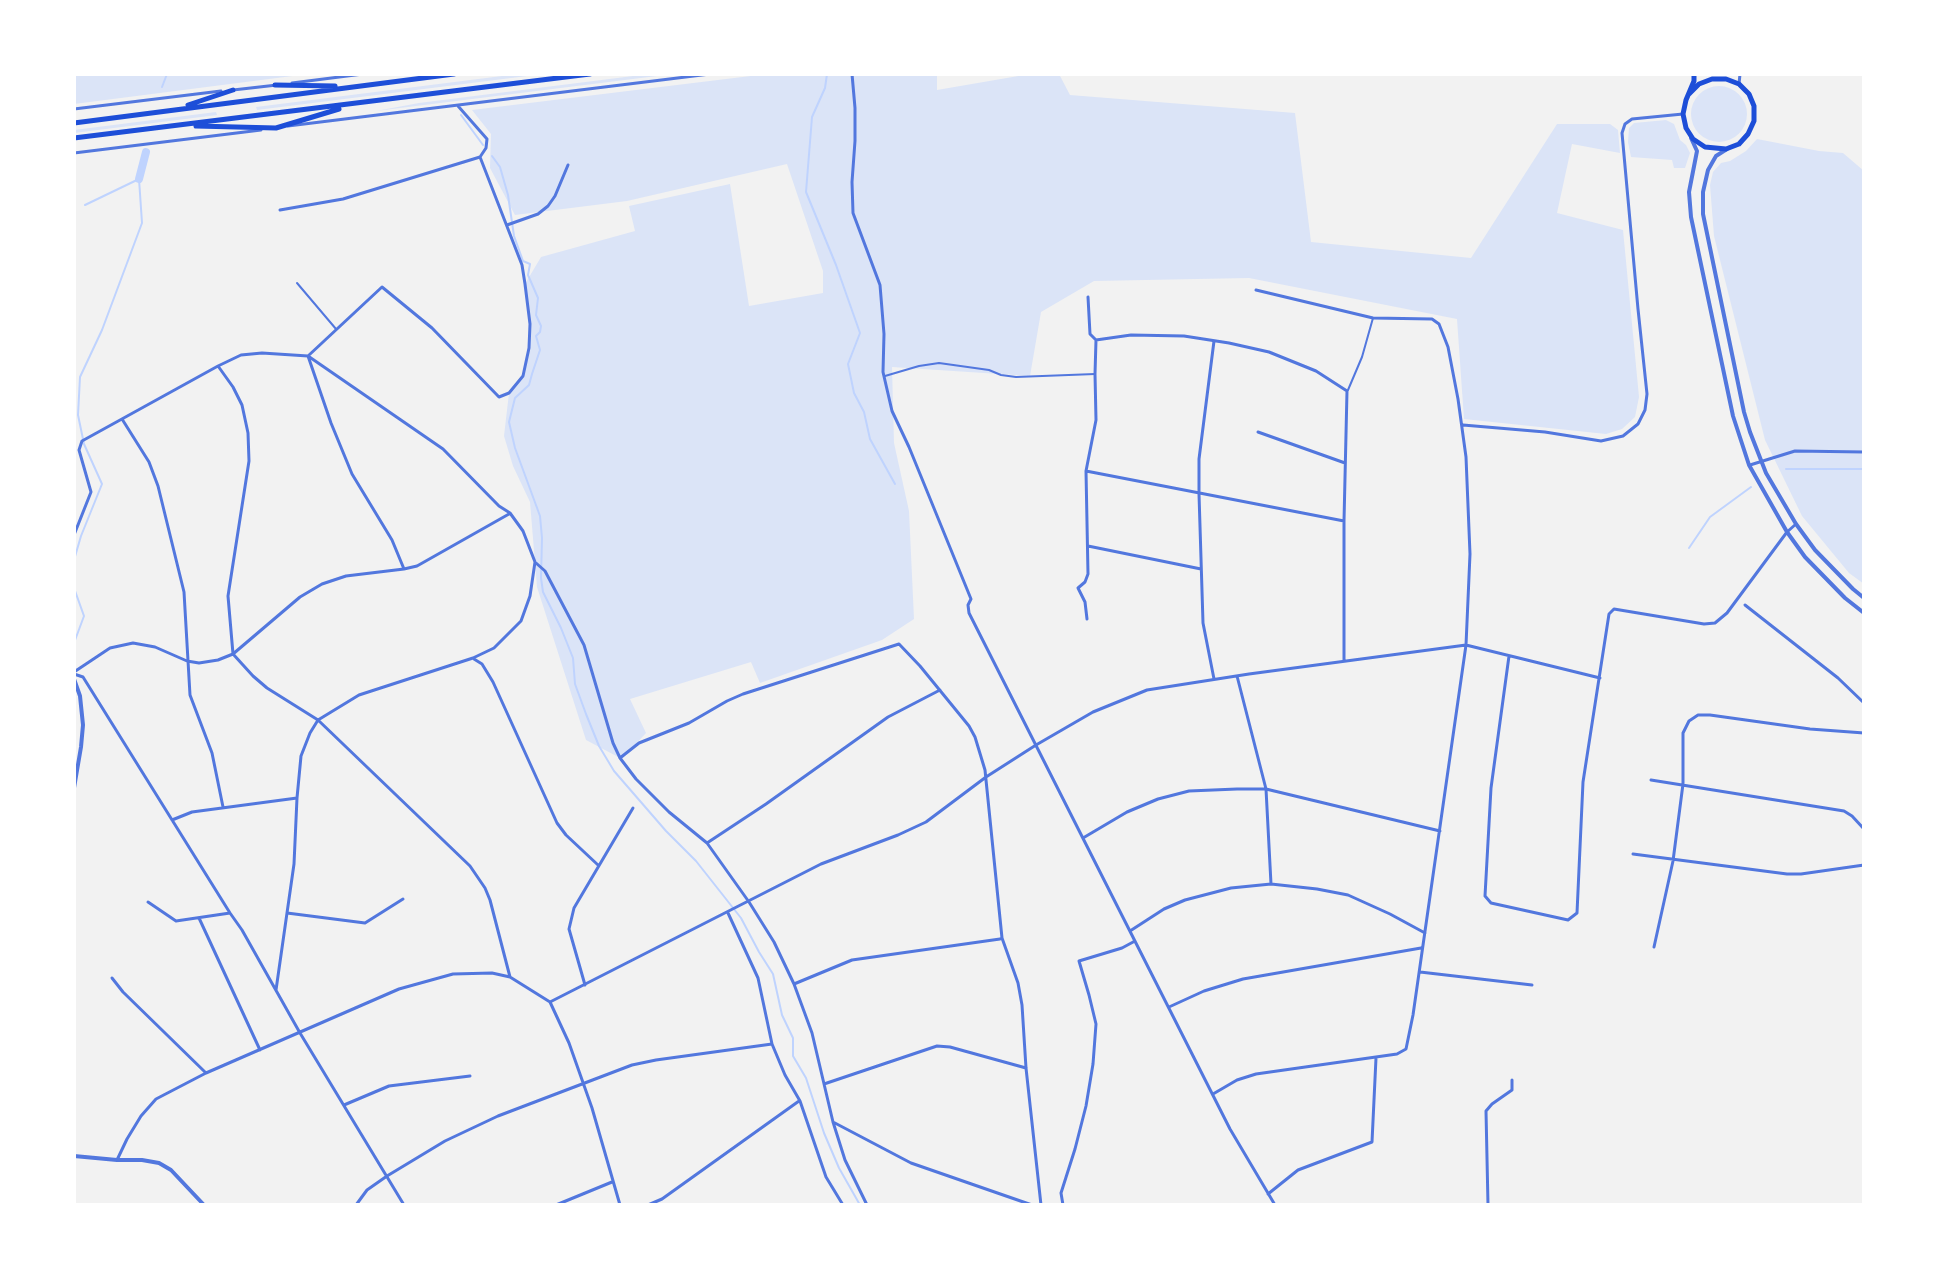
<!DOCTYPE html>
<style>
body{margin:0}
#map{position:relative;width:1938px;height:1279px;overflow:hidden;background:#f2f2f2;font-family:"Golos Text",sans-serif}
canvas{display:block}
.frame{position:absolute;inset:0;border:76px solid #fff;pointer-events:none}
</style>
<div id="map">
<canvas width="1938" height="1279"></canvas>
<div class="frame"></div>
</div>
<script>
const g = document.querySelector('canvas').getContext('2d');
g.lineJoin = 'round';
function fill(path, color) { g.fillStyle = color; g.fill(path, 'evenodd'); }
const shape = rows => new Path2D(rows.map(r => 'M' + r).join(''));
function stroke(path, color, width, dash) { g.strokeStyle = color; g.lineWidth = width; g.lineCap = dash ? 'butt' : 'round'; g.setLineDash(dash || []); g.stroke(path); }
fill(shape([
 [74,74,308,74,74,104],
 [518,74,543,74,257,110,256,107],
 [649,74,673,74,376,111,419,103],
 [767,74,937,74,937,90,1030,74,1059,74,1070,95,1295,113,1311,242,1471,258,1557,124,1610,124,1618,130,1620,153,1572,144,1557,213,1623,230,1639,397,1635,417,1622,429,1606,434,1464,419,1457,319,1249,278,1094,281,1041,312,1030,376,892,367,894,443,909,511,914,619,882,640,760,683,751,662,630,699,646,733,622,759,586,740,537,587,530,502,513,466,504,436,509,393,523,376,529,348,530,324,525,284,541,257,635,231,629,206,730,184,749,306,823,293,823,271,787,164,627,201,515,215,490,168,491,134,472,110],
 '1691 114a28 28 0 1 1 56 0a28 28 0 1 1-56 0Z',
 [216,112,217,115,74,133,74,130],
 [1666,120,1674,124,1680,140,1686,145,1690,153,1685,168,1674,168,1672,160,1631,157,1628,142,1629,128,1634,123],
 [1757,139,1819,151,1843,153,1864,171,1864,584,1849,573,1802,516,1765,440,1714,236,1710,185,1713,172,1721,163,1730,161,1746,151]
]), '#dbe4f7');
stroke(shape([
 [827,74,825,88,812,117,806,192,836,265,860,333,848,364,854,393,864,412,870,439,895,484],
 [162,87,167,74],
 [461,115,483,145],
 [492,156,500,167,508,195,514,236,523,261,530,264,528,275,538,298,536,315,541,326,540,332,536,336,540,350,532,374,529,385,515,398,509,422,515,448,540,516,542,538,541,578,543,592,561,628,573,658,575,684,586,714,599,746,614,771,666,831,696,861,741,918,759,952,773,974,782,1015,793,1038,793,1056,806,1078,824,1133,839,1168,860,1205],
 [1786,469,1864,469],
 [1689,548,1710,517,1751,487],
 [74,560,81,536,102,484,84,444,78,415,80,377,102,330,142,223,139,179,85,205],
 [74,588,84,616,74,643]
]), '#bfd3fe', 2);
stroke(shape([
 [139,179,146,152]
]), '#bfd3fe', 8);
stroke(shape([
 [297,283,336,329],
 [885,376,919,366,939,363,989,370,1001,375,1016,377,1095,374],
 [1348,390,1362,357,1373,318]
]), '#5277de', 2);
stroke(shape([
 [852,74,855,108,855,141,852,182,853,213,880,285,884,334,883,372,892,411,909,447,971,599,968,605,969,613,1230,1129,1275,1205],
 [292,83,363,74],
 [1739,84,1740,74],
 [233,90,277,85],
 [458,106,487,139,486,148,480,157],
 [74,109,221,91],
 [288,126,710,74],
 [74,153,261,130],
 [280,210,343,199,480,157],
 [507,225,538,214,548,206,555,196,568,165],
 [1096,340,1131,335,1184,336,1229,343,1269,352,1316,371,1347,391,1344,521,1344,661],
 [218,366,233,387,242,405,248,433,249,461,228,596,233,654,253,676,267,688,318,720,470,866,485,888,490,900,510,977],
 [122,419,149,462,158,486,184,592,190,695,212,753,223,807],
 [1463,425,1545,432,1601,441,1623,436,1638,424,1645,410,1647,394,1638,309,1622,133,1625,124,1632,119,1683,114],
 [1258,432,1345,463],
 [1750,465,1795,451,1864,452],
 [1086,471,1344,521],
 [74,535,91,492,79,450,82,441,218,366,241,355,262,353,308,356,443,449,499,506,510,513,523,531,535,562,530,596,521,621,494,648,473,658,359,695,318,720,310,733,301,756,297,798,294,864,276,990],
 [1088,546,1201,569],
 [536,563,545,571,584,645,613,743,620,758,636,779,669,812,707,843,749,902,774,942,794,984,812,1033,833,1122,845,1160,867,1205],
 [404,569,392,540,352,474,331,423,308,356,382,287,432,328,499,397,509,393,523,376,529,348,530,324,525,284,522,265,480,157],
 [1745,605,1838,678,1864,703],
 [1087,619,1085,602,1078,588,1085,582,1088,574,1086,471,1096,420,1095,374,1096,340,1090,334,1088,297],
 [1509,656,1491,788,1485,896,1491,903,1568,920,1577,913,1583,782,1609,614,1614,609,1704,624,1715,623,1727,613,1787,532,1796,524],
 [474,659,482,664,493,682,557,823,566,835,598,865],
 [74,672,110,648,133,643,155,647,187,661,199,663,218,660,233,654,300,597,322,584,346,576,404,569,417,566,509,514],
 [74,674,83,677,230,913,242,930,300,1033,404,1205],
 [1237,676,1266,789,1271,884],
 [1214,679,1203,623,1199,494,1199,459,1214,341],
 [620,758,639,743,689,723,727,701,743,694,899,644,920,666,969,726,975,737,985,770,1002,938,1018,983,1022,1005,1026,1068,1041,1205],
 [1651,780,1844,811,1852,816,1864,829],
 [172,820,192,812,297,798],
 [1083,838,1127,812,1158,799,1189,791,1237,789,1266,789,1440,831],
 [707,843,766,804,888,717,940,690],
 [1633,854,1787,874,1801,874,1864,865],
 [148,902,176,921,230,913],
 [287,913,365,923,403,899],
 [728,913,758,978,772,1044,785,1075,800,1101,826,1177,843,1205],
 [199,918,260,1050],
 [1130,931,1164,909,1185,900,1231,888,1271,884,1317,889,1348,895,1390,914,1425,933],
 [1654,947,1673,861,1683,784,1683,733,1689,721,1698,715,1710,715,1810,729,1864,733],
 [1420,972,1532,985],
 [112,978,123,992,206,1073],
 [794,984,852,960,1000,939],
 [585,985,569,929,574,908,633,808],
 [550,1002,569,1043,592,1108,620,1205],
 [1169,1007,1204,991,1243,979,1421,948],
 [824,1084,937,1046,950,1047,1026,1068],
 [1213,1094,1237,1080,1256,1074,1397,1054,1406,1049,1413,1015,1466,645,1470,554,1466,457,1458,399,1448,347,1439,324,1432,319,1373,318,1256,290],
 [344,1105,389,1086,470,1076],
 [833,1122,911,1163,1032,1205],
 [117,1160,127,1139,141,1116,156,1099,206,1073,399,989,453,974,492,973,510,977,550,1002,821,864,898,835,926,822,986,777,1036,745,1093,712,1147,690,1249,674,1466,645,1600,678],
 [1268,1194,1298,1170,1372,1142,1376,1058],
 [356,1205,367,1190,387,1176,445,1141,498,1116,632,1065,656,1060,772,1044],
 [556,1205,612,1182],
 [648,1205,662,1199,799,1101],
 [1063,1205,1061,1193,1075,1149,1086,1106,1093,1064,1096,1024,1089,995,1079,961,1122,948,1135,941],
 [1488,1205,1486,1111,1492,1104,1512,1090,1512,1080]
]), '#5277de', 3);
stroke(shape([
 [1691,138,1697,151,1689,192,1691,217,1733,416,1749,465,1787,532,1805,557,1845,598,1864,613],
 [1727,149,1716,156,1708,170,1703,192,1703,214,1744,412,1750,432,1766,473,1796,524,1815,550,1853,589,1864,598],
 [74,679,80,696,83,725,81,747,74,788],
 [74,1156,117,1160,142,1160,159,1163,171,1170,204,1205]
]), '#5277de', 4);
stroke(shape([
 [1689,94,1699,84,1712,79,1726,79,1739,84,1749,94,1754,106,1754,121,1748,134,1739,144,1726,149,1705,147,1693,139,1686,128,1683,114,1686,100,1694,81,1694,74]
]), '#1d4ed8', 5);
stroke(shape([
 [275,85,335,86],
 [188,105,233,90],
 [74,123,454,74],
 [196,126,276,128,339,109],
 [74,138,590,74]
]), '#1d4ed8', 5);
</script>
